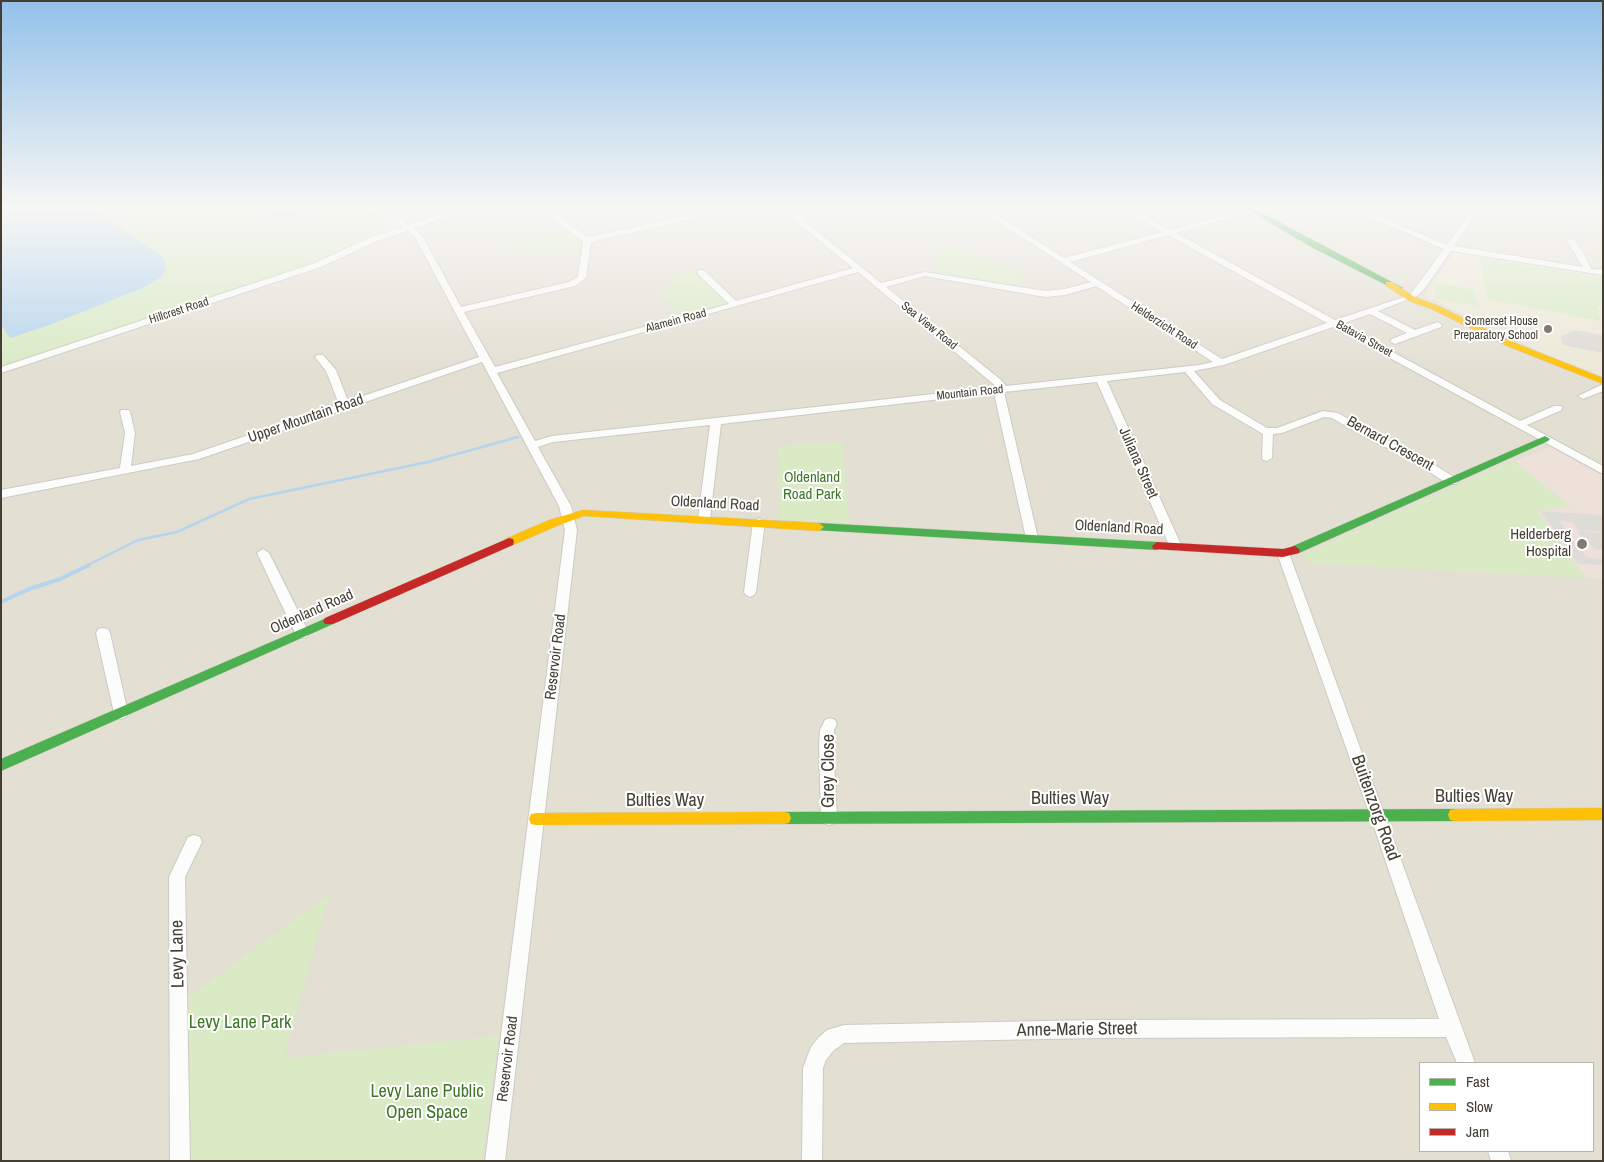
<!DOCTYPE html>
<style>
body{margin:0}
#map{position:relative;width:1604px;height:1162px;overflow:hidden;background:#eeede6;font-family:"Archivo Narrow",sans-serif}
canvas{display:block}
.frame{position:absolute;inset:0;border:2px solid #443e33;pointer-events:none}
.legend{position:absolute;left:1419px;top:1062px;width:175px;height:90px;box-sizing:border-box;background:#fff;border:1px solid #b4b2ad;margin:0;padding:6px 9px;list-style:none;font-size:15px;color:#443e33}
.legend li{display:flex;align-items:center;gap:10px;height:25px}
.legend b{width:25px;border:1px solid #b4b2ad}
</style>
<div id="map">
<canvas width="1604" height="1162"></canvas>
<div class="frame"></div>
<ul class="legend">
<li><b style="height:6px;background:#4caf50"></b>Fast</li>
<li><b style="height:6px;background:#ffc107"></b>Slow</li>
<li><b style="height:6px;background:#c62828"></b>Jam</li>
</ul>
</div>
<script>
const g = document.querySelector('canvas').getContext('2d');
g.lineJoin = 'round';
function fill(path, color) { g.fillStyle = color; g.fill(path, 'evenodd'); }
const shape = rows => new Path2D(rows.map(r => 'M' + r).join(''));
function stroke(path, color, width, dash) { g.strokeStyle = color; g.lineWidth = width; g.lineCap = dash ? 'butt' : 'round'; g.setLineDash(dash || []); g.stroke(path); }
function write(font, color, halo, rows, align = 'center') {
  g.font = font + ' "Archivo Narrow",sans-serif'; g.lineWidth = 4; g.setLineDash([]); g.textBaseline = 'middle'; g.strokeStyle = halo; g.fillStyle = color; for (const [text, x, y, turn = 0] of rows) {
    g.save(); g.translate(x, y); g.rotate((+turn || 0) * Math.PI / 180); g.textAlign = isNaN(turn) ? turn : align; if (halo) g.strokeText(text, 0, 0); g.fillText(text, 0, 0); g.restore();
  }
}
fill(shape([
 [380,208,1603,208,1603,1161,1,1161,1,371,319,265,408,227],
 [1420,1063,1593,1063,1593,1151,1420,1151]
]), '#e3dfd3');
fill(shape([
 [1454,252,1603,276,1603,376,1547,355,1441,304,1441,302,1424,296]
]), '#ede9d8');
fill(shape([
 [1550,447,1603,476,1603,579,1586,578,1537,511,1571,506,1514,462]
]), '#eee1da');
fill(shape([
 [1,208,368,208,390,223,387,229,316,262,1,368],
 [566,228,582,241,582,251,506,255,503,248],
 [958,248,1025,273,1018,289,933,273,934,253],
 [1480,258,1603,277,1603,306,1597,306,1601,321,1487,299],
 [695,270,695,274,701,277,727,303,685,316,680,314,660,291,674,287,666,277],
 [1434,282,1474,290,1477,306,1436,299],
 [843,442,849,523,779,519,778,446],
 [1512,461,1571,506,1537,511,1586,578,1310,563,1303,555],
 [329,895,284,1058,499,1036,482,1161,192,1161,188,1146,186,1072,188,1043,184,1033,184,1017,189,1009,188,997]
]), '#d9eac5');
fill(shape([
 [1575,330,1603,335,1603,353,1563,345,1561,336],
 [1540,511,1601,515,1603,532,1578,530,1572,522,1559,521,1586,557,1603,559,1603,565,1578,564],
 [1577,531,1603,533,1603,550,1594,549]
]), '#dddcd6');
fill(shape([
 [1,208,92,208,164,258,166,269,161,277,143,288,44,327,10,338,1,325],
 [265,208,282,208,284,212,288,212,302,208,315,208,282,221,270,215]
]), '#b5d4ee');
stroke(shape([
 [86,566,138,540,177,532,249,499,428,462,518,437]
]), '#b5d4ee', 2.5);
stroke(shape([
 [1,602,29,589,60,579,89,565]
]), '#b5d4ee', 4);
const street = shape([
 [376,208,385,208,409,225,461,208,472,208,414,228,423,237,461,307,569,282,578,277,583,241,537,208,546,208,588,237,724,208,738,208,591,242,586,278,575,286,464,312,495,367,729,304,698,274,698,270,704,270,736,301,853,268,780,208,789,208,796,214,823,208,836,208,801,218,881,283,925,272,1045,291,1065,289,1091,282,977,208,986,208,1064,258,1162,232,1120,208,1129,208,1170,230,1253,208,1265,208,1176,233,1335,320,1410,295,1444,249,1348,208,1358,208,1447,245,1469,214,1436,208,1472,210,1473,208,1481,208,1454,246,1583,267,1567,241,1571,239,1574,239,1583,252,1591,269,1603,270,1603,275,1451,251,1425,288,1417,296,1378,311,1415,330,1438,322,1442,325,1441,327,1395,344,1390,341,1392,339,1407,333,1370,314,1341,324,1520,421,1554,406,1562,406,1562,410,1527,425,1603,466,1603,474,1333,327,1224,365,1194,371,1220,400,1267,428,1277,428,1323,411,1338,413,1380,437,1411,451,1456,478,1458,481,1456,484,1448,484,1403,455,1372,441,1332,418,1324,417,1282,433,1273,434,1272,458,1267,461,1263,460,1262,458,1263,434,1212,404,1185,372,1107,381,1182,547,1176,551,1170,547,1097,382,1004,392,1038,538,1032,542,1026,538,994,393,721,424,710,519,704,523,698,519,710,425,553,442,538,447,571,506,577,530,505,1161,485,1161,565,530,559,506,482,362,199,459,1,498,1,490,120,468,125,433,120,412,121,410,129,410,130,412,135,433,131,466,193,454,339,404,326,371,315,357,317,355,323,355,336,370,348,401,479,357,415,237,408,231,375,242,321,267,1,373,1,367,315,263,369,238,403,227,376,208],
 [1168,235,1327,323,1222,359,1070,262,1168,235],
 [858,272,997,387,552,436,535,441,497,373,858,272],
 [925,276,1045,297,1065,295,1096,286,1213,362,1199,365,1006,386,1001,380,886,287,925,276],
 [1593,208,1603,208,1603,211,1594,210,1593,208],
 [1603,384,1603,391,1583,399,1578,396,1603,384],
 [759,518,765,522,756,592,754,595,750,597,746,595,744,592,753,522,759,518],
 [263,549,269,553,309,633,307,637,302,638,297,637,295,633,257,553,263,549],
 [1283,549,1289,553,1475,1063,1457,1063,1446,1037,1095,1038,844,1043,833,1051,826,1060,823,1068,822,1161,802,1161,803,1068,811,1047,819,1037,827,1030,844,1025,1095,1020,1439,1019,1370,815,1277,553,1283,549],
 [103,628,108,629,110,633,128,713,126,717,121,719,116,717,114,713,96,633,98,629,103,628],
 [830,718,835,720,837,724,834,730,833,744,837,818,835,823,829,825,823,823,821,818,819,744,820,730,825,720,830,718],
 [194,835,200,837,202,842,185,877,190,1161,170,1161,169,877,188,837,194,835],
 [1488,1151,1508,1151,1511,1161,1491,1161,1488,1151]
]);
const fast = shape([
 [1245,208,1253,208,1403,288,1396,290,1313,248,1245,208],
 [1545,436,1550,439,1548,441,1299,553,1295,554,1290,550,1291,547,1545,436],
 [819,523,1157,542,1162,546,1157,550,815,530,814,527,815,524,819,523],
 [329,617,333,618,335,621,333,624,1,771,1,759,329,617],
 [1455,809,1460,810,1462,815,1460,820,1455,821,784,824,779,823,777,818,779,813,784,812,1455,809]
]);
const slow = shape([
 [1386,282,1392,282,1415,297,1437,305,1513,342,1603,378,1603,384,1507,346,1431,309,1409,301,1386,286,1386,282],
 [583,510,819,523,824,527,819,531,584,516,557,526,513,545,509,546,504,542,505,539,549,520,583,510],
 [1603,808,1603,820,1455,821,1450,820,1448,815,1450,810,1455,809,1603,808],
 [784,812,789,813,791,818,789,823,784,824,536,825,531,824,529,819,531,814,536,813,784,812]
]);
const jam = shape([
 [509,538,513,539,514,542,513,545,333,624,325,624,323,621,325,618,509,538],
 [1157,542,1283,549,1295,546,1300,550,1299,553,1283,557,1153,549,1152,546,1157,542]
]);
stroke(street, '#cccac4', 2);
stroke(fast, '#cecabd', 1);
stroke(slow, '#cecabd', 1);
stroke(jam, '#cecabd', 1);
fill(street, '#fcfcfb');
fill(fast, '#4caf50');
fill(slow, '#ffc107');
fill(jam, '#c62828');
const sky = g.createLinearGradient(0, 0, 0, 371);
sky.addColorStop(0, '#93c1ea');
sky.addColorStop(0.56, '#f7f7f4');
sky.addColorStop(1, '#f7f7f400');
g.fillStyle = sky;
g.fillRect(0, 0, 1604, 371);
for (const [x, y, r, color] of [
 [1548,329,5,"#807b72"],
 [1582,544,6,"#807b72"]
]) { const dot = new Path2D(); dot.arc(x, y, r, 0, 2 * Math.PI); g.fillStyle = color; g.fill(dot); stroke(dot, '#fff', 2); }
write('12px', '#443e33', '#fff', [
 ["Hillcrest Road",179,311,-18],
 ["Alamein Road",676,321,-15],
 ["Sea View Road",929,326,39],
 ["Helderzicht Road",1164,326,33],
 ["Batavia Street",1364,339,29],
 ["Mountain Road",970,393,-6]
]);
write('12px', '#443e33', '#fff', [
 ["Somerset House",1538,322],
 ["Preparatory School",1538,336]
], 'right');
write('15px', '#443e33', '#fff', [
 ["Upper Mountain Road",306,419,-19],
 ["Bernard Crescent",1390,444,29],
 ["Juliana Street",1138,463,66],
 ["Oldenland Road",715,504,3],
 ["Oldenland Road",1119,528,3],
 ["Oldenland Road",312,612,-24],
 ["Reservoir Road",556,657,-83],
 ["Reservoir Road",508,1059,-83]
]);
write('15px', '#3f7626', '#fff', [
 ["Oldenland",812,478],
 ["Road Park",812,495]
]);
write('15px', '#443e33', '#fff', [
 ["Helderberg",1571,535],
 ["Hospital",1571,552]
], 'right');
write('18px', '#443e33', '#fff', [
 ["Grey Close",829,771,-90],
 ["Bulties Way",1474,797],
 ["Bulties Way",1070,799],
 ["Bulties Way",665,801],
 ["Buitenzorg Road",1375,808,70],
 ["Levy Lane",178,954,-91],
 ["Anne-Marie Street",1077,1030,-1]
]);
write('18px', '#3f7626', '#fff', [
 ["Levy Lane Park",240,1023],
 ["Levy Lane Public",427,1092],
 ["Open Space",427,1113]
]);
</script>
